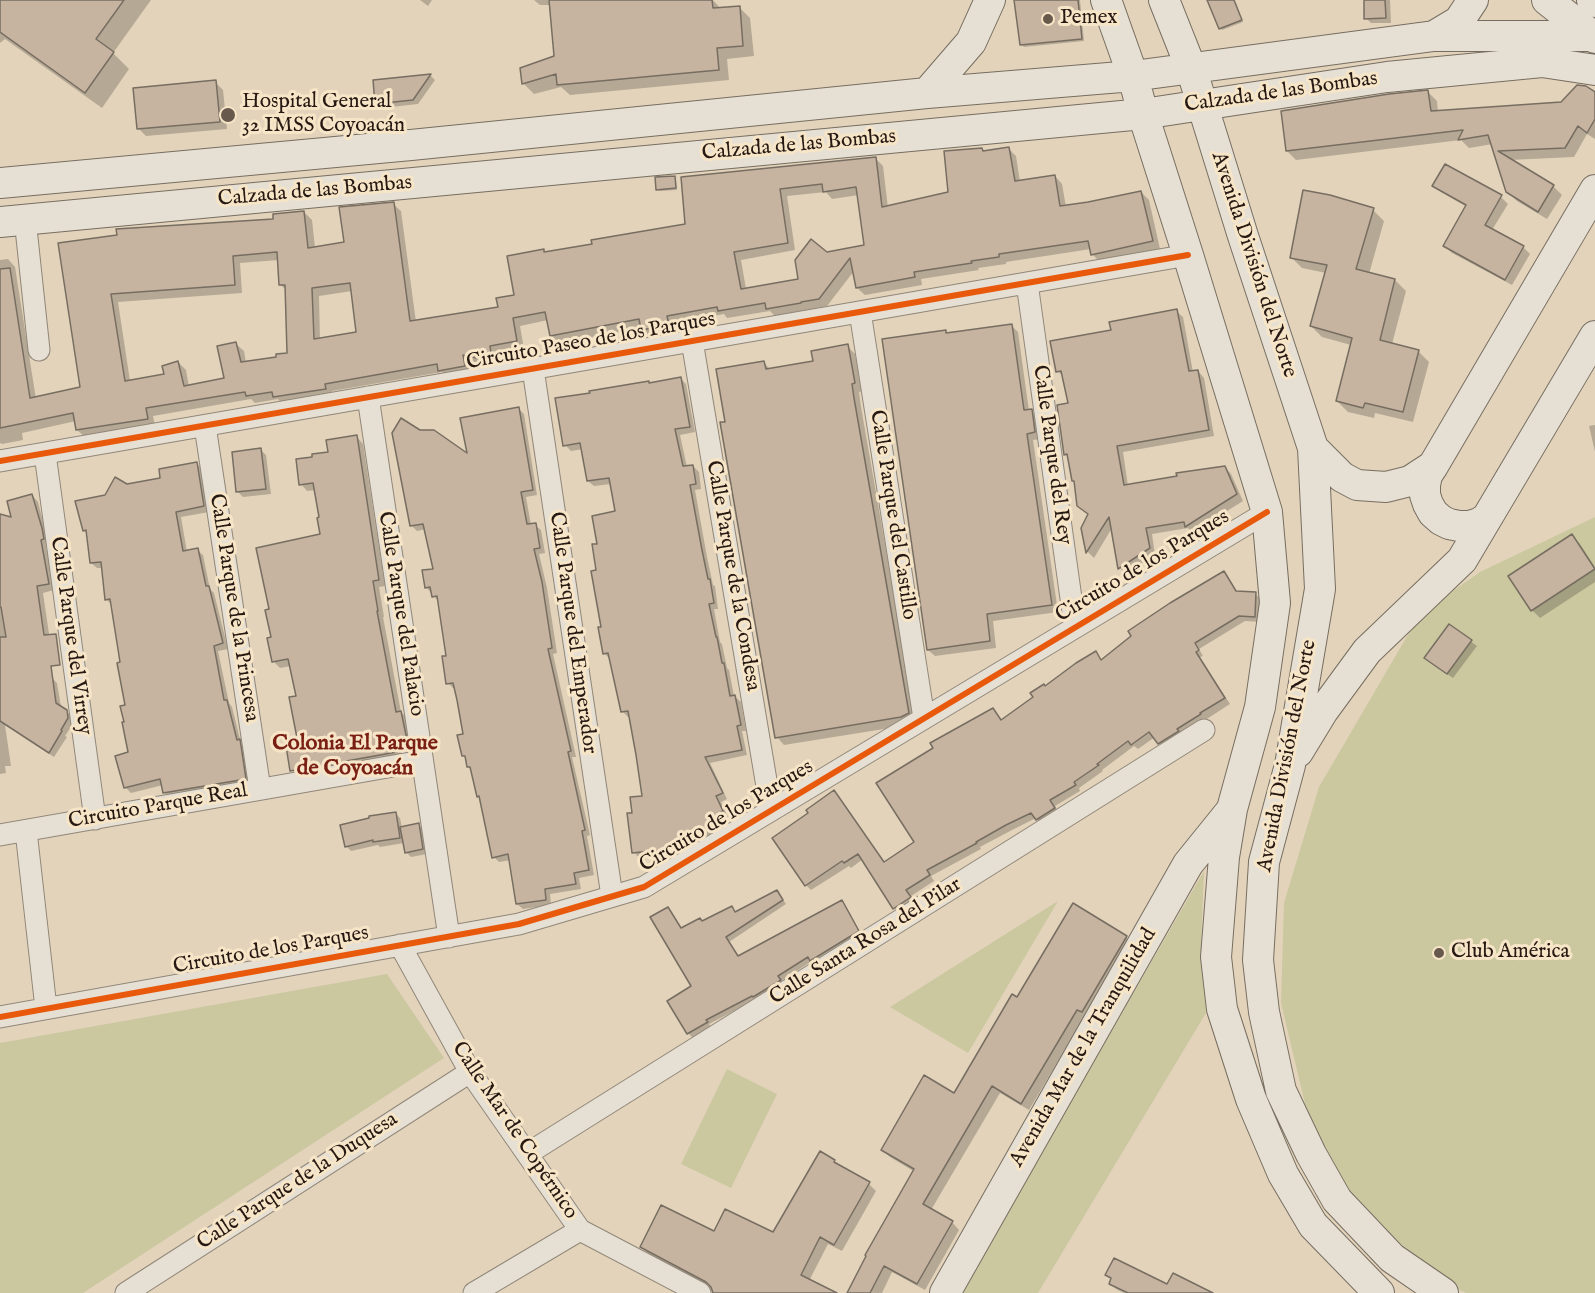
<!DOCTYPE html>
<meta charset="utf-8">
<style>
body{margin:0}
canvas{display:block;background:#e2d3ba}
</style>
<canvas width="1595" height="1293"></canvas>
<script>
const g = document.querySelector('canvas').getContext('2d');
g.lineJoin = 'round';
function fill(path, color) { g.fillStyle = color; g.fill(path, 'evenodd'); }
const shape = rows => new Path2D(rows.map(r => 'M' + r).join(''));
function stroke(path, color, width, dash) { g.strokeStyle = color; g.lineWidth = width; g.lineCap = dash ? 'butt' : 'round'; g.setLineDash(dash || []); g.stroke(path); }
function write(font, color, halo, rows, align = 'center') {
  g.font = font + ' "IM FELL English",serif'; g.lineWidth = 6; g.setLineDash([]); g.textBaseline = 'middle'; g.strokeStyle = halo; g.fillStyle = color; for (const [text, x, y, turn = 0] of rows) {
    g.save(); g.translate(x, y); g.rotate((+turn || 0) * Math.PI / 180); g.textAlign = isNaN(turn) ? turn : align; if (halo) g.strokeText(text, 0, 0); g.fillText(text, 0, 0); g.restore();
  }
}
fill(shape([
 [1595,517,1595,1293,1466,1293,1456,1288,1377,1225,1316,1150,1281,1003,1284,903,1319,787,1420,614,1480,572],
 [1204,871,1201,946,1212,1003,1038,1293,960,1293],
 [1058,901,968,1053,890,1007],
 [387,974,444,1058,83,1293,0,1293,0,1043],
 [727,1069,777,1094,731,1188,681,1164]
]), '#cbc8a0');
fill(shape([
 [0,0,151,0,113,53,129,69,102,108,5,39,0,43],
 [420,0,432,0,428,6],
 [534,0,713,0,721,9,739,7,750,18,754,56,727,59,729,80,570,95,561,87,534,94,524,84,556,57,551,5,540,5],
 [1015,0,1080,0,1084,41,1024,47,1022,45],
 [1209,0,1234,0,1243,22,1222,30],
 [1365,0,1390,0,1391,23,1371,23,1366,18],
 [430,75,435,80,418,104,382,108,377,103,374,81],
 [215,82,223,90,227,129,146,136,138,128],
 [1428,92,1437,101,1438,112,1562,104,1595,94,1595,139,1587,134,1574,157,1509,160,1553,186,1562,195,1547,219,1517,201,1507,191,1493,144,1469,148,1461,140,1296,160,1287,151],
 [1008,148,1016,156,1020,182,1055,176,1062,184,1066,207,1141,192,1149,200,1160,249,1100,262,1092,254,1091,249,1006,262,1006,264,978,268,979,270,921,279,922,285,865,295,857,288,854,271,827,306,775,316,770,311,727,318,724,314,674,323,675,333,650,337,642,328,559,343,551,335,548,320,520,326,524,349,496,354,498,361,490,366,470,361,472,373,447,378,442,372,332,391,333,396,282,404,278,399,255,403,251,399,153,416,155,426,85,437,77,430,76,421,22,433,23,440,2,444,0,443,0,260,8,259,15,267,36,399,82,389,60,245,275,220,304,212,312,220,315,248,346,243,393,204,401,211,416,322,499,308,515,296,543,251,546,253,686,225,683,179,875,158,883,166,888,208,949,193,982,150,984,152],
 [826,192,832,199,859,195,865,246,827,253,799,280,746,289,741,260,795,250,787,196],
 [279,260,281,285,287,291,289,354,278,358,246,363,244,351,236,344,226,379,189,387,186,370,178,362,165,375,130,381,118,302,242,293,240,263],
 [352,291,358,333,320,340,319,296],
 [674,177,676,179,677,190,660,191,657,189],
 [1434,185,1501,197,1508,204,1492,230,1523,247,1530,254,1512,285,1452,253,1445,246,1467,207,1441,192],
 [1373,210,1384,221,1369,274,1395,280,1406,291,1392,344,1418,351,1429,362,1413,422,1375,413,1374,418,1348,412,1337,401,1351,345,1322,337,1311,326,1326,273,1302,268,1291,257],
 [1176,311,1183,317,1193,372,1198,371,1204,378,1214,436,1123,452,1128,486,1225,467,1231,474,1243,501,1192,533,1188,528,1152,534,1155,555,1126,574,1120,568,1112,528,1094,558,1088,552,1083,528,1089,515,1079,506,1075,482,1069,458,1065,454,1070,404,1064,378,1058,371,1112,331],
 [1011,325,1018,332,1029,411,1031,410,1038,417,1041,439,1033,440,1058,612,993,621,996,648,935,656,928,650,945,332,948,334],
 [847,346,855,354,862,391,859,392,861,407,916,721,909,725,784,745,777,737,726,423,764,363,771,370,815,362],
 [681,379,686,384,695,432,680,435,687,467,693,466,699,472,701,489,695,490,707,557,713,585,715,586,718,609,714,609,720,642,722,644,727,668,729,670,734,696,741,702,746,731,742,731,747,755,710,763,727,799,721,802,728,817,725,818,729,826,673,852,674,854,639,858,634,852,634,814,644,797,631,717,628,717,622,711,610,659,604,653,598,571,599,545,617,512,611,484,594,486,588,481,583,449,571,451,565,445,650,384],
 [518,408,524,414,537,495,526,497,531,525,535,525,541,530,545,553,539,554,547,588,557,653,553,654,576,757,572,757,590,835,587,836,594,875,579,878,581,889,550,894,551,905,523,909,517,904,511,860,499,862,494,857,481,799,478,796,472,770,469,766,467,760,463,755,464,736,456,688,453,688,448,683,448,657,439,602,426,587,435,570,426,529,417,531,411,525,469,456],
 [1595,425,1595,452,1589,426],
 [357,437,363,444,385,586,379,587,384,617,383,617,401,712,408,719,412,747,401,749,403,759,299,777,292,770,298,739,298,697,291,666,280,668,273,661,273,639,271,611,321,535,321,519,316,490,307,491,301,484,313,458,329,453],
 [261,450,266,455,271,494,243,497,238,492],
 [196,463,202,469,209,512,181,517,187,552,197,550,203,555,210,589,214,593,228,649,218,651,229,703,232,707,241,743,245,747,250,784,170,798,165,793,163,785,131,793,125,787,129,753,125,723,127,706,122,663,112,605,106,599,103,568,97,568,91,563,88,535,84,530,106,496,127,486,162,479],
 [32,495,38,502,49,545,46,546,54,590,43,593,52,654,0,660,0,516,14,519],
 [1572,536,1580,544,1595,567,1595,582,1540,618,1532,610],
 [1224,573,1229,579,1238,593,1255,594,1261,599,1260,622,1245,621,1199,649,1203,656,1200,657,1230,704,1182,735,1164,748,1155,737,1138,749,1134,746,1102,770,1103,771,1079,788,1080,791,1055,806,1059,814,1042,825,1036,818,1012,830,980,847,981,849,931,876,934,881,911,896,915,903,900,913,894,908,863,859,851,868,849,866,811,890,806,885,839,798,885,863,916,842,993,710,1002,721,1046,688,1095,653,1102,661],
 [1450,626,1477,646,1453,678,1431,663],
 [52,678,57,683,61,707,72,716,73,724,65,736,67,737,54,757,5,725,11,766,5,766,6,773,0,774,0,686],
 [395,813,400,818,402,828,419,825,424,830,427,854,411,857,406,852,404,843,380,847,378,845,351,851,346,846],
 [777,891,786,904,729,942,739,957,841,902,846,906,862,936,816,965,812,961,781,981,784,985,709,1024,711,1027,693,1038,688,1033,669,1001,693,986,668,908,672,913,682,929,702,922,732,908,736,912],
 [1126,937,1134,945,1085,1016,1029,1110,1000,1093,931,1210,952,1222,959,1230,925,1290,892,1272,882,1293,848,1293,915,1172,890,1157,882,1150,954,1095,1018,999],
 [834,1161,842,1168,869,1184,876,1191,842,1251,828,1244,809,1281,834,1293,714,1293,713,1288,650,1255,642,1247,715,1233,774,1234],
 [1107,1275,1162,1283,1209,1293,1124,1293,1116,1289,1111,1284,1112,1280]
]), '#0003');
const building = shape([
 [0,0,124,0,96,39,114,52,85,93,0,32,0,0],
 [549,0,712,0,713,8,740,6,743,46,717,48,719,70,557,85,556,74,522,84,520,68,554,56,549,0],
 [1014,0,1078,0,1082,39,1020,45,1014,0],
 [1207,0,1234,0,1242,20,1219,29,1207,0],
 [1364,0,1385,0,1386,18,1364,19,1364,0],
 [431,74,413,100,375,104,373,80,431,74],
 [216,80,220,122,137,129,133,88,216,80],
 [1577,85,1586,86,1595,92,1595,119,1587,133,1578,126,1565,148,1498,151,1554,185,1538,212,1506,192,1488,135,1458,140,1463,130,1286,151,1281,111,1389,94,1428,90,1431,111,1561,102,1577,85],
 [1009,147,1015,181,1055,175,1060,206,1088,202,1141,191,1153,241,1091,255,1088,241,999,254,999,257,971,261,972,263,914,272,915,277,856,288,850,258,819,299,801,302,801,303,766,309,765,303,718,311,717,307,667,316,669,325,641,330,639,319,550,336,545,312,513,318,517,341,490,346,491,353,481,359,463,355,465,366,438,371,437,364,325,384,326,389,273,397,272,392,246,396,245,392,146,408,148,419,76,430,73,413,0,428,0,269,10,268,30,398,80,387,58,243,117,235,116,229,273,219,273,214,304,211,308,248,344,242,339,207,394,202,410,321,498,307,496,298,514,295,507,256,544,249,544,252,592,244,591,240,685,224,681,177,876,157,882,207,948,192,944,151,982,148,983,151,1009,147],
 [822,184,823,192,856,187,864,245,827,252,811,239,795,260,798,279,741,289,734,252,788,243,780,189,822,184],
 [277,252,279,285,285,285,287,353,276,354,276,357,241,362,236,342,217,346,224,378,184,386,178,361,162,366,164,374,125,381,111,294,235,285,233,256,277,252],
 [350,283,356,332,314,339,312,288,350,283],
 [1445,164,1502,195,1485,225,1524,246,1505,280,1443,246,1466,205,1432,186,1445,164],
 [675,176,676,188,656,190,655,177,675,176],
 [1303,190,1330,195,1374,208,1356,269,1395,279,1380,340,1419,350,1403,412,1365,403,1363,408,1336,401,1352,338,1310,326,1327,265,1290,258,1303,190],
 [1177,309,1189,371,1198,370,1209,430,1117,446,1124,485,1177,476,1176,473,1225,466,1237,494,1185,527,1184,522,1146,528,1150,548,1118,569,1109,517,1086,553,1081,528,1088,514,1077,506,1074,481,1072,481,1067,454,1064,455,1057,405,1068,403,1061,371,1056,372,1050,341,1111,330,1109,322,1177,309],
 [1012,324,1024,410,1032,409,1035,432,1027,434,1052,605,987,614,990,641,927,650,882,339,946,330,946,333,1012,324],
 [848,344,855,383,852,384,854,398,909,713,901,717,775,738,720,422,725,422,716,369,764,361,766,369,813,361,811,351,848,344],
 [681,377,690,427,675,429,683,466,693,465,696,484,690,485,702,550,708,579,710,579,714,603,709,604,716,637,717,637,722,663,724,663,730,696,735,695,741,725,737,726,742,750,705,757,723,793,716,796,723,811,721,812,725,820,668,846,669,849,632,853,627,813,632,813,630,797,642,796,636,755,628,711,621,712,608,653,603,654,598,627,601,627,591,571,596,570,592,544,597,544,592,516,615,511,609,478,587,481,580,443,563,446,555,398,590,393,589,391,649,381,649,383,681,377],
 [519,407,533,490,521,492,527,524,536,523,540,548,534,549,542,582,552,648,548,649,571,751,568,752,585,830,582,831,589,870,574,873,576,884,545,889,546,900,516,904,508,854,492,858,479,796,477,797,470,767,467,767,465,756,462,756,457,735,463,734,457,700,453,683,446,684,442,656,446,656,437,596,432,597,430,587,425,588,422,570,433,569,423,524,410,526,392,433,401,418,420,430,434,430,467,453,460,418,519,407],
 [357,435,379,580,373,581,378,611,377,611,396,712,401,711,407,740,395,743,397,752,290,771,285,740,297,738,289,697,296,696,288,659,272,662,267,638,271,637,265,610,269,609,256,548,320,534,317,518,319,517,313,483,299,485,296,459,312,457,312,454,328,452,326,440,357,435],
 [261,448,266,489,236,492,232,452,261,448],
 [197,462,204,506,176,512,183,551,198,548,206,586,209,586,223,643,214,646,224,700,227,700,237,740,240,739,246,779,163,793,160,779,124,788,115,756,128,752,122,722,124,722,120,706,125,705,117,663,120,662,110,599,105,600,101,562,90,563,86,530,83,531,75,501,105,495,115,477,127,484,160,478,159,469,197,462],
 [32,494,42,528,44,539,41,540,49,584,37,586,44,635,56,634,60,665,51,666,56,703,67,710,68,718,61,730,62,731,49,753,0,721,0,637,6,637,1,607,0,607,0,514,11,517,7,501,32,494],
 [1572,534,1595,569,1531,611,1508,576,1572,534],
 [1224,571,1236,591,1256,592,1255,617,1239,616,1195,643,1199,650,1196,652,1225,698,1200,713,1201,714,1177,729,1179,731,1158,744,1149,732,1131,745,1128,741,1097,764,1099,765,1074,782,1076,785,1050,800,1055,808,1036,820,1031,813,1006,825,976,842,977,843,927,870,930,875,906,890,911,897,893,909,858,854,844,863,842,861,805,886,772,838,808,813,806,810,834,790,884,862,914,842,876,783,933,748,930,743,993,708,1001,720,1033,697,1030,693,1044,684,1045,686,1076,663,1096,651,1101,660,1131,636,1128,631,1170,603,1224,571],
 [1449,624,1472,640,1447,674,1424,658,1449,624],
 [396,812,400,838,373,842,373,840,345,847,340,825,369,818,369,816,396,812],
 [419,823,423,849,405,853,400,827,419,823],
 [777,890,783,900,726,937,738,956,842,900,859,931,810,961,808,957,778,976,781,980,753,997,752,996,706,1020,708,1022,687,1034,667,1001,691,986,650,917,668,907,681,928,700,918,702,921,732,906,735,912,777,890],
 [1073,903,1127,936,1082,1012,1077,1010,1021,1104,992,1086,923,1204,953,1221,917,1284,884,1266,870,1293,847,1293,866,1256,865,1255,914,1169,881,1150,924,1075,954,1093,1012,994,1017,997,1073,903],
 [820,1151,835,1160,834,1162,870,1182,834,1245,820,1237,801,1275,837,1293,713,1293,711,1287,706,1282,640,1247,661,1205,714,1231,725,1209,773,1232,820,1151],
 [1114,1258,1167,1284,1173,1273,1213,1293,1128,1293,1109,1284,1111,1278,1105,1275,1114,1258]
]);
fill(building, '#c6b3a0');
stroke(building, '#776e61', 1.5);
const street = shape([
 [25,219,39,350],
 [1027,283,1075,627],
 [860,312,924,718],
 [692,341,771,810],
 [533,369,612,896],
 [368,397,449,937],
 [205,426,260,789],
 [45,454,95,819],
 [0,461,1188,255],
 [26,831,46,1008],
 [0,835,422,761],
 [400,945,470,1072,580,1230,700,1293],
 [0,1017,519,924,644,887,1267,512],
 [527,1154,1204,730],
 [126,1293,470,1072],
 [474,1293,580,1230]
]);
const secondary = shape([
 [1106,0,1133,76,1143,114,1188,255,1267,512,1275,603,1260,707,1232,809,1224,857,1216,957,1222,1009,1251,1099,1283,1174,1313,1225,1379,1293],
 [1164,0,1191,68,1243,236,1313,448,1320,589,1290,765,1264,862,1258,960,1264,1012,1281,1091,1311,1154,1337,1200,1392,1258,1443,1293],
 [1547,0,1595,38],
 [1592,0,1595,2],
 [1434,36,1459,21,1473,0],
 [927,93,971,42,990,0],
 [0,183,411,145,927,93,1133,76,1434,36,1595,36],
 [0,222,1143,114,1387,77,1542,62,1595,70],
 [1313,448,1342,477,1357,485,1386,487,1410,481,1433,466,1595,190],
 [1433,466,1427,475,1425,485,1425,495,1428,504,1433,513,1441,520,1449,524,1459,526,1469,526,1479,523,1487,518],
 [1298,752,1323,711,1367,651,1462,560,1595,336],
 [945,1293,1188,864,1230,812]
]);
stroke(street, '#918779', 23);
stroke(secondary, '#776e61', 32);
stroke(street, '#e6dfd3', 21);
stroke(secondary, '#e6dfd3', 30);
stroke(shape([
 [0,461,1188,255],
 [0,1017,519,924,644,887,1267,512]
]), '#e8590c', 6);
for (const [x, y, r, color] of [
 [1048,19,6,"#68594d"],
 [228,115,8,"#68594d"],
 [1439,953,6,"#68594d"]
]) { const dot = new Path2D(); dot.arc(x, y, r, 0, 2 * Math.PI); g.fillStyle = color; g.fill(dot); stroke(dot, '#f7e5c7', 2); }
write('21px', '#261812', '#f7e5c7', [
 ["Pemex",1060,19],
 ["Hospital General",242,103],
 ["32 IMSS Coyoacán",242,127],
 ["Club América",1451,953]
], 'left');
write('21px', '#261812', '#f7e5c7', [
 ["Calzada de las Bombas",1281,93,-8],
 ["Calzada de las Bombas",799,146,-5],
 ["Calzada de las Bombas",315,192,-5],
 ["Avenida División del Norte",1253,265,72],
 ["Circuito Paseo de los Parques",591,342,-10],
 ["Calle Parque del Rey",1051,455,82],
 ["Calle Parque del Castillo",892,515,81],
 ["Circuito de los Parques",1143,567,-31],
 ["Calle Parque de la Condesa",732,576,80],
 ["Calle Parque de la Princesa",233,608,81],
 ["Calle Parque del Palacio",400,614,81],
 ["Calle Parque del Emperador",572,633,82],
 ["Calle Parque del Virrey",70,636,82],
 ["Avenida División del Norte",1288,756,-79],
 ["Circuito Parque Real",158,807,-10],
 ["Circuito de los Parques",727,817,-31],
 ["Calle Santa Rosa del Pilar",866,942,-32],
 ["Circuito de los Parques",271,951,-10],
 ["Avenida Mar de la Tranquilidad",1084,1048,-60],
 ["Calle Mar de Copérnico",514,1131,56],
 ["Calle Parque de la Duquesa",298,1182,-33]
]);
write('bold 22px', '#7a1f14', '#f7e5c7', [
 ["Colonia El Parque",355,744],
 ["de Coyoacán",355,769]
]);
</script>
